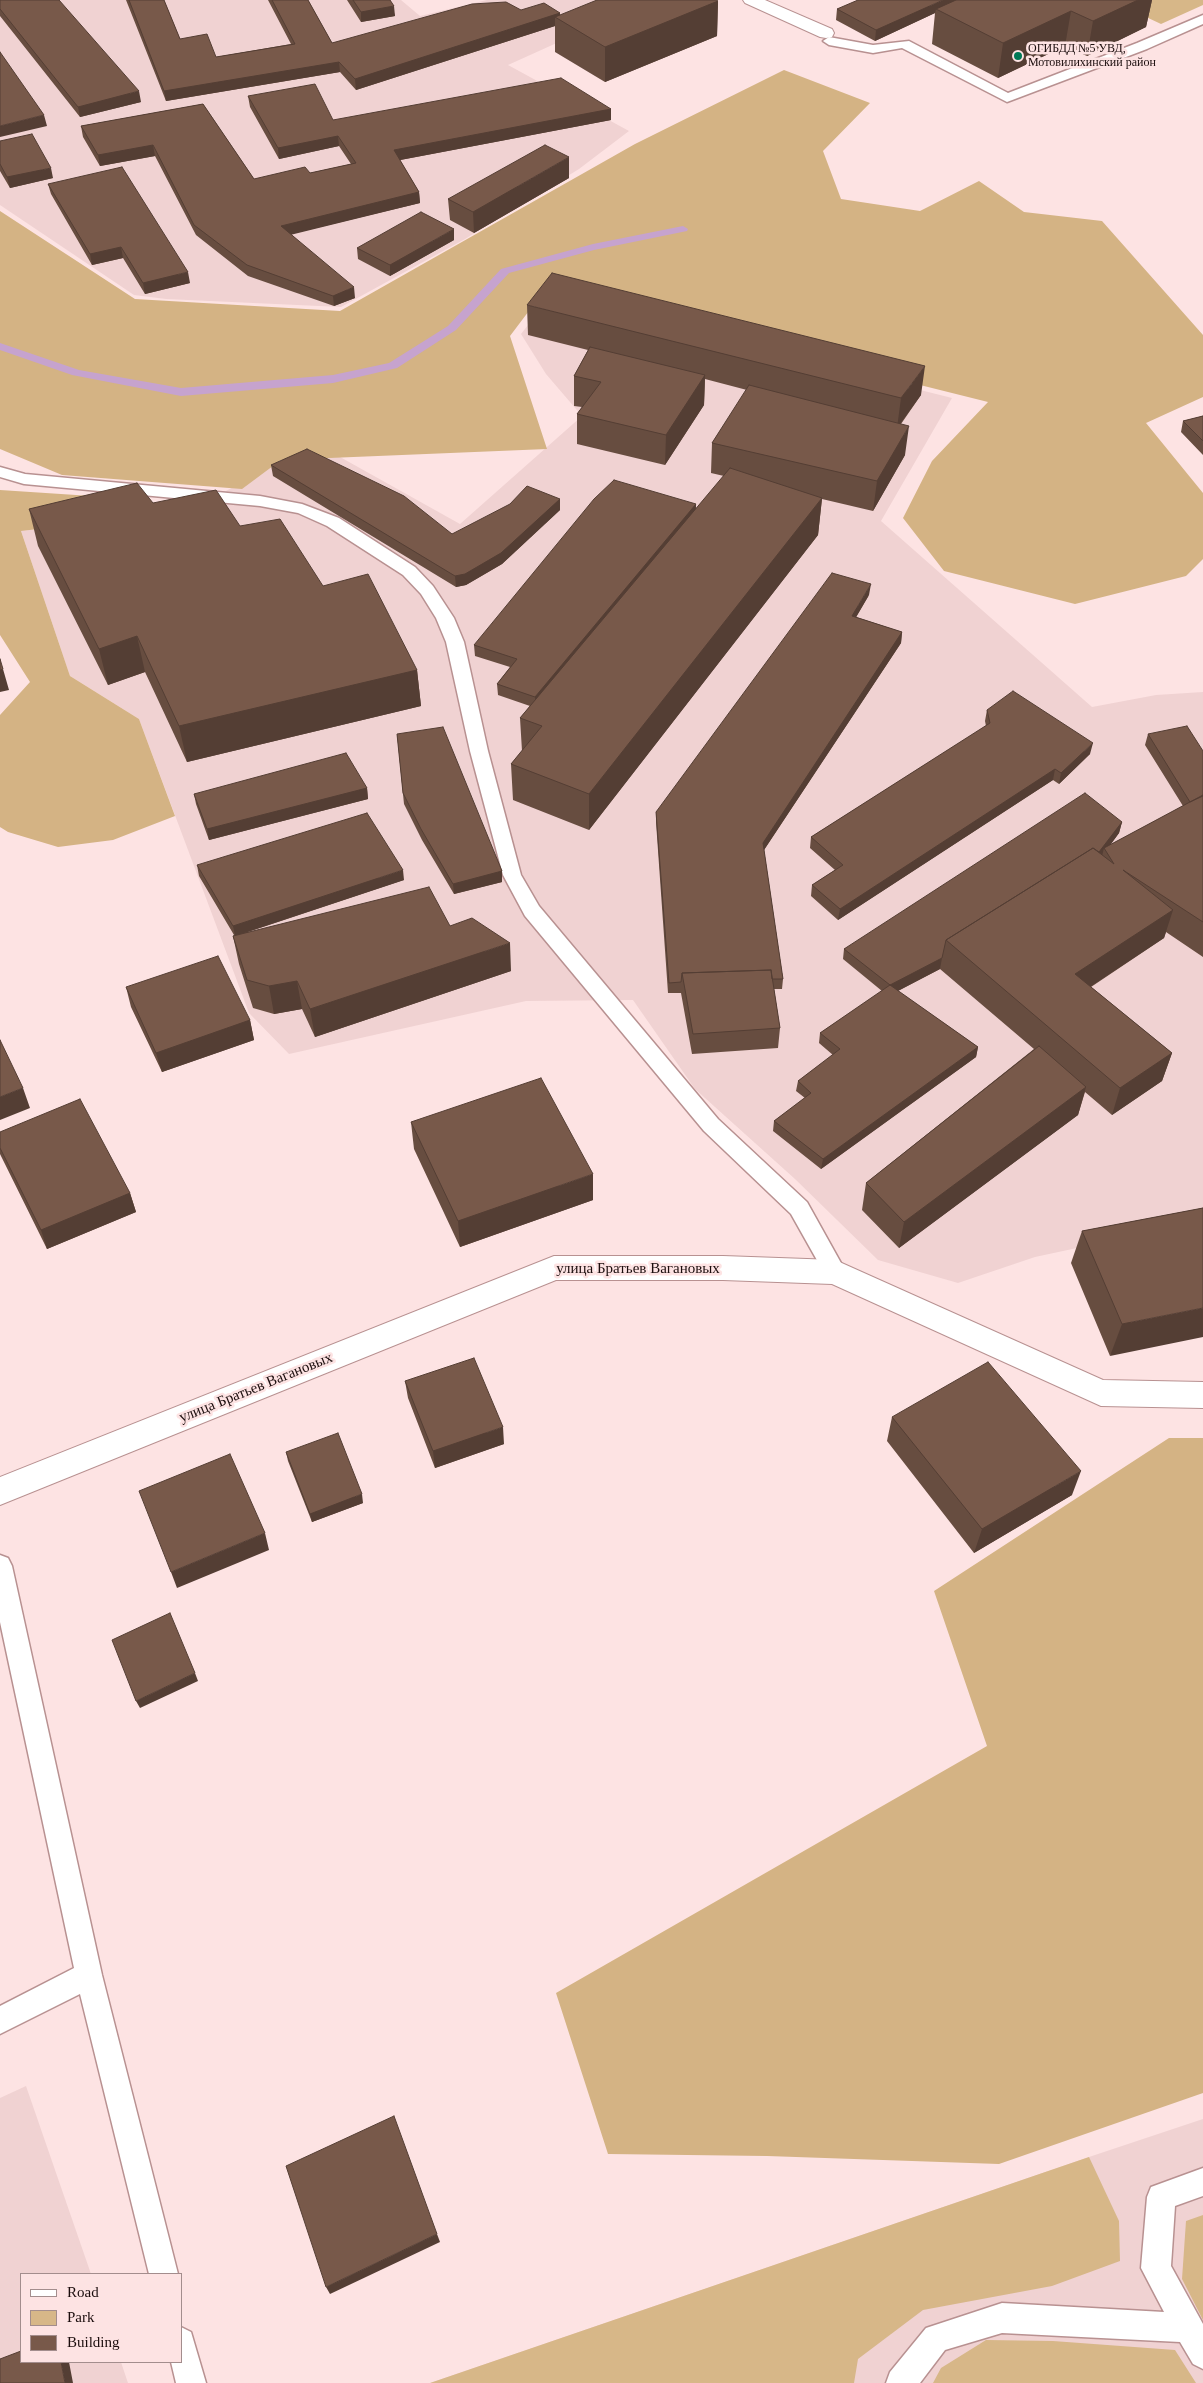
<!DOCTYPE html>
<meta charset="utf-8">
<style>
body{margin:0}
#map{position:relative;width:1203px;height:2383px;overflow:hidden;background:#fde3e3;font-family:Georgia,serif}
canvas{display:block}
.legend{position:absolute;left:20px;top:2273px;width:162px;height:90px;box-sizing:border-box;background:#fde3e3;border:1px solid #a38d8d;margin:0;padding:6px 9px;list-style:none;font-size:15px;color:#1b0d0d}
.legend li{display:flex;align-items:center;gap:10px;height:25px}
.legend b{width:25px;border:1px solid #a38d8d}
</style>
<div id="map">
<canvas width="1203" height="2383"></canvas>
<ul class="legend">
<li><b style="height:6px;background:#fff"></b>Road</li>
<li><b style="height:14px;background:#d7b788"></b>Park</li>
<li><b style="height:14px;background:#78594a"></b>Building</li>
</ul>
</div>
<script>
const g = document.querySelector('canvas').getContext('2d');
g.lineJoin = 'round';
function fill(path, color) { g.fillStyle = color; g.fill(path, 'evenodd'); }
const shape = rows => new Path2D(rows.map(r => 'M' + r).join(''));
function stroke(path, color, width, dash) { g.strokeStyle = color; g.lineWidth = width; g.lineCap = dash ? 'butt' : 'round'; g.setLineDash(dash || []); g.stroke(path); }
function write(font, color, halo, rows, align = 'center') {
  g.font = font + ' Georgia,serif'; g.lineWidth = 5; g.setLineDash([]); g.textBaseline = 'middle'; g.strokeStyle = halo; g.fillStyle = color; for (const [text, x, y, turn = 0] of rows) {
    g.save(); g.translate(x, y); g.rotate((+turn || 0) * Math.PI / 180); g.textAlign = isNaN(turn) ? turn : align; if (halo) g.strokeText(text, 0, 0); g.fillText(text, 0, 0); g.restore();
  }
}
fill(shape([
 [0,0,401,0,420,16,487,0,643,0,643,4,508,65,629,131,579,169,465,239,341,307,166,299,134,295,0,205],
 [550,297,952,398,881,521,1092,707,1156,695,1203,692,1203,1221,1035,1257,958,1283,878,1260,795,1179,695,1089,633,1000,526,1001,289,1054,249,1013,139,719,70,676,21,531,187,512,315,443,460,524,582,416,546,374,521,334],
 [26,2086,91,2274,21,2274,21,2362,121,2362,128,2383,0,2383,0,2098],
 [1203,2119,1203,2383,430,2383,1089,2157]
]), '#f0d2d2');
fill(shape([
 [1110,0,1203,0,1203,5,1161,24],
 [1089,2157,1119,2221,1120,2261,1052,2286,923,2310,858,2359,854,2383,430,2383],
 [1203,2215,1203,2320,1182,2279,1186,2221],
 [986,2340,1053,2341,1175,2350,1196,2383,933,2383,941,2368]
]), '#d7b788');
fill(shape([
 [784,70,870,103,823,151,841,199,920,211,979,181,1024,212,1102,221,1203,335,1203,397,1146,423,1203,493,1203,559,1186,576,1075,604,944,571,903,518,932,461,988,402,544,291,510,336,547,449,281,460,242,489,62,475,0,449,0,211,135,299,340,311,635,144],
 [0,490,137,499,187,512,21,531,70,676,139,719,175,816,113,840,58,847,8,832,0,827,0,715,30,682,0,635],
 [1169,1438,1203,1438,1203,2093,999,2164,767,2156,608,2154,556,1993,987,1746,934,1591]
]), '#d4b384');
fill(shape([
 [683,226,688,229,687,231,594,250,509,273,456,330,397,368,333,383,181,396,72,375,0,350,0,343,79,370,181,388,333,375,389,363,448,326,501,269,593,244,683,226]
]), '#c6a3ce');
const lane = shape([
 [1203,15,1203,24,1147,49,1007,102,902,48,873,53,829,45,823,41,829,37,873,45,909,41,1008,93,1137,43,1203,15],
 [0,467,25,474,260,496,302,504,339,518,415,567,433,586,454,618,464,642,488,751,521,875,539,906,718,1119,807,1202,846,1272,843,1278,835,1281,827,1278,791,1214,704,1131,525,916,503,875,470,751,446,642,436,618,421,594,403,575,327,526,298,513,260,506,24,484,0,477,0,467],
 [0,1555,8,1558,12,1566,102,1975,178,2274,149,2274,80,1994,0,2034,0,2006,74,1968,0,1622,0,1555],
 [1203,2168,1203,2196,1175,2206,1171,2266,1203,2324,1203,2369,1193,2364,1180,2342,1002,2333,945,2350,920,2383,886,2383,890,2372,926,2328,1002,2303,1164,2312,1141,2268,1147,2197,1151,2187,1203,2168],
 [181,2327,191,2332,206,2383,176,2383,171,2362,181,2362,181,2327]
]);
const street = shape([
 [743,0,765,0,832,29,834,33,832,37,826,38,820,37,745,3,743,0],
 [554,1256,723,1256,835,1260,1103,1380,1203,1382,1203,1408,1101,1406,832,1284,723,1280,556,1280,0,1505,0,1477,554,1256]
]);
stroke(lane, '#b89191', 3);
stroke(street, '#b89191', 2);
fill(lane, '#fff');
fill(street, '#fff');
fill(shape([
 [0,0,141,102,80,117,0,16],
 [126,0,164,0,180,39,216,57,291,44,268,0,308,0,332,43,521,10,560,13,560,15,718,1,717,36,605,82,555,52,555,26,356,90,340,72,166,101],
 [347,0,390,0,395,16,361,22],
 [1152,0,1146,27,1087,56,1065,46,998,78,932,44,935,13,875,41,836,20,837,9],
 [248,96,333,120,611,109,611,120,400,160,419,192,420,203,291,234,355,298,334,306,248,276,196,235,155,156,100,166,83,137,81,126,203,104,254,179,310,173,351,164,339,146,279,159,250,107],
 [0,141,53,178,10,188,0,171],
 [569,178,474,233,450,220,448,199],
 [48,184,190,283,145,294,123,258,92,265,51,194],
 [454,240,390,276,358,259,357,248],
 [527,305,921,395,901,424,905,455,873,511,822,499,818,535,589,830,513,800,511,764,522,751,520,718,530,706,498,695,497,684,510,667,475,656,474,645,696,504,696,509,724,476,711,473,712,443,747,390,705,379,704,405,665,465,577,444,577,414,582,407,574,406,574,376,588,350,528,335],
 [1203,416,1203,455,1181,432,1183,421],
 [271,465,452,534,560,499,560,510,502,564,466,585,456,587,273,476],
 [29,509,240,526,323,586,417,670,421,706,187,762,145,672,108,685,38,546],
 [869,595,856,617,902,632,901,643,764,850,783,979,782,989,774,989,780,1028,778,1048,692,1054,681,993,668,993,656,822,656,812],
 [987,710,1090,754,1059,784,1053,780,838,920,811,896,812,885,835,870,810,848,811,837,986,726,985,721],
 [397,734,502,871,502,882,454,894,422,840,404,804],
 [1148,734,1203,751,1203,957,1166,932,1164,938,1091,987,1172,1053,1162,1081,1112,1115,1085,1092,1078,1115,899,1248,862,1210,866,1183,1034,1049,940,969,898,991,978,1047,976,1057,821,1169,773,1131,774,1121,805,1098,796,1091,798,1081,833,1055,819,1043,820,1033,882,991,843,959,844,949,1122,822,1119,833,1110,845,1183,806,1145,745],
 [367,788,368,799,209,840,196,804,194,794],
 [197,865,404,880,248,932,450,926,511,971,315,1037,302,1009,274,1014,253,1008,239,964,233,936,234,935,199,876],
 [126,987,250,1020,254,1040,162,1072,131,1007],
 [411,1122,593,1200,460,1247,414,1149],
 [0,1132,130,1193,136,1212,47,1249,0,1154],
 [1203,1208,1110,1356,1071,1263,1082,1231],
 [405,1381,504,1444,435,1468,408,1398],
 [892,1417,1072,1495,974,1553,887,1441],
 [286,1452,363,1503,312,1522,288,1461]
]), '#674d40');
fill(shape([
 [943,0,964,0,936,9,935,13,875,41,876,30],
 [1138,0,1152,0,1146,27,1087,56,1093,21],
 [718,1,717,36,605,82,605,47],
 [394,6,395,16,361,22,361,12],
 [1071,11,1065,46,998,78,1003,43],
 [560,13,560,20,555,17,555,26,356,90,355,79],
 [339,62,340,72,166,101,164,91],
 [139,91,141,102,80,117,78,107],
 [611,109,611,120,395,161,394,150],
 [44,115,47,126,0,137,0,126],
 [338,136,339,146,279,159,278,148],
 [153,145,155,156,100,166,98,155],
 [569,157,569,178,474,233,473,212],
 [51,168,53,178,10,188,7,177],
 [419,192,420,203,282,237,281,226],
 [454,229,454,240,390,276,390,265],
 [121,247,123,258,92,265,90,254],
 [188,272,190,283,145,294,143,283],
 [354,287,355,298,334,306,333,296],
 [925,366,921,395,897,428,901,398],
 [705,375,704,405,665,465,666,435],
 [909,426,905,455,873,511,877,481],
 [822,498,818,535,589,830,589,794],
 [560,499,560,510,502,564,466,585,456,587,455,576],
 [696,504,695,515,536,708,535,697],
 [871,584,869,595,851,626,852,616],
 [902,632,901,643,762,853,763,843],
 [137,636,145,672,108,685,99,649],
 [3,669,9,690,0,692,0,670],
 [417,670,421,706,187,762,179,726],
 [1093,743,1090,754,1059,784,1061,773],
 [1055,769,1053,780,838,920,840,909],
 [367,788,368,799,209,840,207,829],
 [1122,822,1119,833,1106,851,1104,848,1102,856,963,955],
 [403,870,404,880,235,936,233,926],
 [502,871,502,882,454,894,453,884],
 [1173,910,1164,938,1067,1002,1075,974],
 [510,943,511,971,315,1037,310,1009],
 [942,958,940,969,888,996,890,985],
 [297,981,302,1009,274,1014,269,986],
 [250,1020,254,1040,162,1072,156,1053],
 [978,1047,976,1057,821,1169,823,1159],
 [1172,1053,1162,1081,1112,1115,1120,1088],
 [1086,1087,1078,1115,899,1248,904,1222],
 [23,1088,30,1108,0,1120,0,1097],
 [593,1174,593,1200,460,1247,458,1221],
 [130,1193,136,1212,47,1249,41,1230],
 [1203,1308,1203,1337,1110,1356,1122,1324],
 [503,1427,504,1444,435,1468,433,1451],
 [1081,1471,1072,1495,974,1553,982,1529],
 [362,1494,363,1503,312,1522,310,1514],
 [265,1533,269,1550,177,1588,171,1572],
 [195,1673,198,1681,140,1708,136,1701],
 [437,2234,440,2242,330,2294,326,2287],
 [61,2362,69,2362,73,2383,65,2383]
]), '#543e34');
const building = shape([
 [0,0,59,0,139,91,78,107,0,9,0,0],
 [129,0,164,0,180,39,207,34,216,57,295,44,272,0,308,0,332,43,472,4,506,2,521,10,544,3,560,13,355,79,339,62,164,91,129,0],
 [353,0,390,0,394,6,361,12,353,0],
 [597,0,716,0,718,1,605,47,555,17,597,0],
 [858,0,943,0,876,30,837,9,858,0],
 [956,0,1138,0,1093,21,1071,11,1003,43,936,9,956,0],
 [0,52,44,115,0,126,0,52],
 [561,78,611,109,394,150,419,192,281,226,354,287,333,296,247,265,194,225,153,145,98,155,81,126,203,104,254,179,305,167,310,173,356,163,338,136,278,148,248,96,315,84,333,120,561,78],
 [32,134,51,168,7,177,0,164,0,141,32,134],
 [545,145,569,157,473,212,448,199,545,145],
 [122,167,188,272,143,283,121,247,90,254,48,184,122,167],
 [421,212,454,229,390,265,357,248,421,212],
 [552,273,925,366,901,398,527,305,552,273],
 [590,347,705,375,666,435,577,414,601,382,574,376,590,347],
 [749,385,909,426,877,481,712,443,749,385],
 [1203,416,1203,441,1183,421,1203,416],
 [307,449,404,496,452,534,510,504,527,486,560,499,501,553,465,574,455,576,271,465,307,449],
 [730,468,822,498,589,794,511,764,542,726,520,718,730,468],
 [614,480,696,504,535,697,497,684,517,659,474,645,594,499,614,480],
 [137,483,153,503,216,490,240,526,280,519,323,586,368,574,417,670,179,726,137,636,99,649,29,509,137,483],
 [832,573,871,584,852,616,902,632,763,843,783,979,772,979,771,970,682,973,681,982,669,983,656,812,832,573],
 [0,659,3,669,0,670,0,659],
 [1013,691,1093,743,1061,773,1055,769,840,909,812,885,843,865,811,837,990,723,987,710,1013,691],
 [1187,726,1203,751,1203,796,1190,802,1148,734,1187,726],
 [443,727,502,871,453,884,421,829,403,793,397,734,443,727],
 [346,753,367,788,207,829,194,794,346,753],
 [1085,793,1122,822,1099,852,1093,848,946,940,942,958,890,985,844,949,1085,793],
 [1203,795,1203,922,1123,870,1173,910,1075,974,1172,1053,1120,1088,946,940,1093,848,1114,864,1104,848,1203,795],
 [367,813,403,870,233,926,197,865,367,813],
 [429,887,450,926,472,918,510,943,310,1009,297,981,269,986,247,980,233,936,429,887],
 [218,956,250,1020,156,1053,126,987,218,956],
 [771,970,780,1028,693,1034,682,973,771,970],
 [890,985,978,1047,823,1159,774,1121,811,1093,798,1081,840,1049,820,1033,890,985],
 [0,1040,23,1088,0,1097,0,1040],
 [1039,1046,1086,1087,904,1222,866,1183,1039,1046],
 [541,1078,593,1174,458,1221,411,1122,541,1078],
 [80,1099,130,1193,41,1230,0,1148,0,1132,80,1099],
 [1203,1208,1203,1308,1122,1324,1082,1231,1203,1208],
 [474,1358,503,1427,433,1451,405,1381,474,1358],
 [988,1362,1081,1471,982,1529,892,1417,988,1362],
 [338,1433,362,1494,310,1514,286,1452,338,1433],
 [230,1454,265,1533,171,1572,139,1491,230,1454],
 [170,1613,195,1673,136,1701,112,1640,170,1613],
 [394,2116,437,2234,326,2287,286,2166,394,2116],
 [21,2351,21,2362,61,2362,65,2383,0,2383,0,2359,21,2351]
]);
fill(building, '#78594a');
stroke(building, '#543e34', 1);
for (const [x, y, r, color] of [
 [1018,56,5,"#007956"]
]) { const dot = new Path2D(); dot.arc(x, y, r, 0, 2 * Math.PI); g.fillStyle = color; g.fill(dot); stroke(dot, '#fde3e3', 2); }
write('12px', '#1b0d0d', '#fde3e3', [
 ["ОГИБДД №5 УВД,",1028,49],
 ["Мотовилихинский район",1028,63]
], 'left');
write('15px', '#1b0d0d', '#fde3e3', [
 ["улица Братьев Вагановых",638,1269],
 ["улица Братьев Вагановых",256,1388,-22]
]);
</script>
